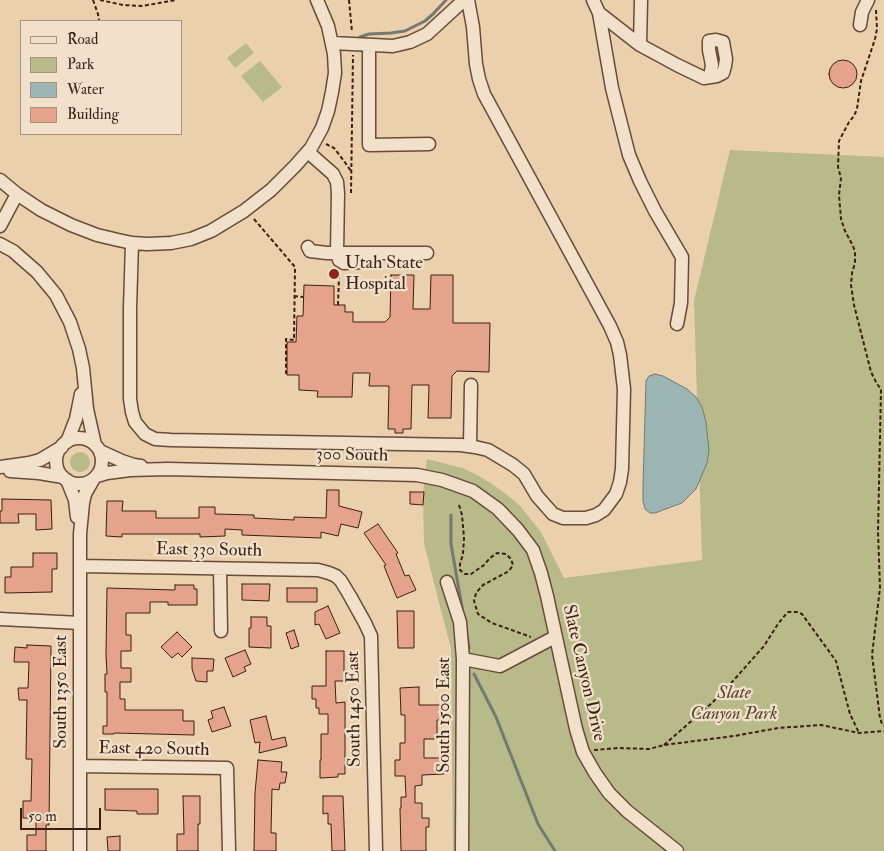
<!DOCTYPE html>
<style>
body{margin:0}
#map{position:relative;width:884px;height:851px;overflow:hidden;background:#ead0ad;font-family:"IM FELL Double Pica",serif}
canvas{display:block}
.legend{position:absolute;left:20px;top:20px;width:162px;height:115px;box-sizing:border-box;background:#f1e0ca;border:1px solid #a99380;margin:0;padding:6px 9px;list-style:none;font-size:15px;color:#3c1f11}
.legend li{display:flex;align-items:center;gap:10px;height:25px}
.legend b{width:25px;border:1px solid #a99380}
.scale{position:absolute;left:20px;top:808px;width:81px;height:22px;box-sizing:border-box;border:2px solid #3c1f11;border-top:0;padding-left:6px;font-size:15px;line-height:18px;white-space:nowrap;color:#3c1f11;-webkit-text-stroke:4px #f1e0ca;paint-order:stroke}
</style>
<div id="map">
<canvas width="884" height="851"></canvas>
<ul class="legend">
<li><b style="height:6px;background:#f1e0ca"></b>Road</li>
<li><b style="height:14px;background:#b8bb89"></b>Park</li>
<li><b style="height:14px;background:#9ab5b2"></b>Water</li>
<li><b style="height:14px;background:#e6a38c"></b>Building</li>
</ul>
<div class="scale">50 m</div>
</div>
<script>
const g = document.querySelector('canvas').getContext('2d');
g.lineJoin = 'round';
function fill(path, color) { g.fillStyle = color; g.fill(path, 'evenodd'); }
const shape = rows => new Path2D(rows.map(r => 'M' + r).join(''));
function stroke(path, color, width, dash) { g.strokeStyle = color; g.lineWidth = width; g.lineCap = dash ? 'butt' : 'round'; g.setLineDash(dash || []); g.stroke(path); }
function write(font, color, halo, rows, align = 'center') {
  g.font = font + ' "IM FELL Double Pica",serif'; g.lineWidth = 4.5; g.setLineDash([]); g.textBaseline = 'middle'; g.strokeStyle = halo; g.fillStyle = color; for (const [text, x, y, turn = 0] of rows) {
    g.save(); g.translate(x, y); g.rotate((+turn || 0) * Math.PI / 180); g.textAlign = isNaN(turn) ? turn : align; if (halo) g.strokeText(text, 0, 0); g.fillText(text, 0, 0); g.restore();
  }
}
fill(shape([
 [246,43,254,53,235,68,227,58],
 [260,61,282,87,263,102,241,76],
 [730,150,884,157,884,851,453,851,451,649,424,544,423,492,427,459,462,468,473,473,491,483,511,498,521,507,541,532,564,578,702,560,694,301],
 '70 462a10 10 0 1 1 20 0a10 10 0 1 1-20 0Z'
]), '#b8bb89');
const water = shape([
 [655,374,663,376,687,389,696,397,702,407,706,422,709,451,707,463,696,489,682,503,655,513,650,513,645,509,643,501,643,485,646,381,649,376,655,374]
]);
fill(water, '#9ab5b2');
stroke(water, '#747972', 1);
stroke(shape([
 [360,37,369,34,391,33,405,31,425,21,433,14,446,0],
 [451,515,451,544,463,613],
 [467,636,469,648],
 [474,674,496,717,538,824,555,851]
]), '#747972', 3);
const building = shape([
 '829 74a14 14 0 1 1 28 0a14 14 0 1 1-28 0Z',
 [391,275,414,275,413,309,430,309,431,275,453,275,453,323,490,323,489,372,457,371,452,376,451,418,428,418,429,385,412,385,411,429,403,429,403,433,395,433,395,429,388,429,389,386,369,386,370,373,353,373,352,397,317,397,318,391,299,390,299,375,287,375,287,342,296,342,297,316,303,316,304,285,334,286,334,305,345,305,345,312,353,312,353,322,385,322,390,317,391,275],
 [327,490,339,490,339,506,362,512,358,528,341,524,338,536,321,532,321,538,242,535,242,530,225,529,225,536,200,537,200,534,122,534,122,537,106,536,107,501,123,501,122,511,156,511,156,518,199,518,199,507,215,507,215,514,254,515,254,518,294,520,294,517,326,518,327,490],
 [410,492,424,492,423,505,410,504,410,492],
 [2,499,51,500,52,529,36,530,36,514,18,514,19,523,0,523,0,511,2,511,2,499],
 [378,524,398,553,396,554,405,576,409,575,416,590,397,598,384,566,386,565,364,533,378,524],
 [33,553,57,553,57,569,52,569,52,592,5,593,5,577,11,577,11,567,33,567,33,553],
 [242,584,270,584,269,601,242,600,242,584],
 [175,585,194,585,194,589,197,589,197,605,168,605,168,602,150,602,150,613,126,613,126,635,131,635,131,651,121,651,121,668,131,668,131,682,120,682,120,699,125,699,125,710,183,710,183,721,194,721,194,735,114,733,114,734,103,734,103,726,107,726,107,692,105,692,105,674,107,674,106,655,107,588,175,590,175,585],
 [287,588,317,588,317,602,287,602,287,588],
 [328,606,340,633,326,639,319,624,315,625,315,612,328,606],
 [397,611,414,611,414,648,398,648,397,611],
 [251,617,267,617,267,626,271,626,271,648,249,647,249,628,251,628,251,617],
 [294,630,299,646,291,649,286,633,294,630],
 [177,632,192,647,182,657,178,653,172,658,161,647,177,632],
 [27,645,51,646,49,825,46,825,46,851,27,851,27,835,36,835,36,818,23,818,23,801,31,801,32,759,26,759,27,700,19,700,18,688,28,688,29,662,14,662,15,647,27,648,27,645],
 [245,650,251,664,244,667,246,671,233,677,225,658,245,650],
 [326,651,344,651,344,681,335,681,336,703,345,702,345,774,338,774,338,777,320,778,320,760,321,760,321,734,328,734,328,714,319,714,319,708,316,708,316,699,312,699,312,686,326,686,326,651],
 [192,658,214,659,213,671,207,671,207,682,196,681,192,669,192,658],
 [419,687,419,705,444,705,444,720,437,720,437,739,424,739,424,758,444,758,444,774,422,775,422,785,415,786,415,803,422,803,422,818,429,818,429,827,426,827,426,851,401,851,400,808,401,808,401,797,406,797,405,776,395,776,395,760,400,760,400,743,405,743,405,715,401,715,400,688,419,687],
 [224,707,231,726,212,732,208,720,213,718,211,711,224,707],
 [266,716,272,740,285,737,287,746,259,753,260,742,255,743,250,720,266,716],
 [258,760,282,762,281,772,287,772,285,783,280,783,279,790,272,789,271,833,276,833,276,851,254,851,255,793,258,760],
 [105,789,158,789,158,814,137,814,137,811,105,810,105,789],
 [183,796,200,796,200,824,198,824,198,851,177,851,177,834,184,834,183,796],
 [323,796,343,796,345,851,332,851,331,824,328,824,328,813,323,814,323,796],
 [120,836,120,851,108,851,107,837,120,836]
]);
fill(building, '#e6a38c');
stroke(building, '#3c1f11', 1);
const minor = shape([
 [593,0,599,13,612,88,629,155,640,181,655,211,682,257,681,303,677,324],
 [599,13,640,45,677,65,704,78,717,76,723,73,725,66,726,59,723,42,716,40,709,41,709,50,712,65,710,77],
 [860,25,862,12,868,0],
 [332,43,393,46,410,42,427,34,464,0],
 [369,45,369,145,429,144],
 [640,45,641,0],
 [308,152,333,174,337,182,338,193,337,253,427,253],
 [0,180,17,194,41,210,71,225,97,235,118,240,132,243,147,244,171,243,191,239,211,231,244,211,271,190,295,166,311,148,322,128,328,111,332,92,335,73,334,54,328,26,317,0],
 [0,226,17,194],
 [132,243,130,308,130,399,132,412,135,422,145,434,155,439,171,440,461,445,475,447,488,450,513,465,524,474,537,496,553,514,563,518,586,518,596,515,604,510,616,494,620,482,622,469,624,389,620,355,617,342,610,326,484,94,479,79,476,64,473,27,468,0],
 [0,244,13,251,37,272,56,295,70,322,79,349,83,368,87,409,95,445],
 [308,247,310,251,327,253,337,253,339,260,344,263,362,262,367,259,373,253],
 '56 461a23 23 0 1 1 46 0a23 23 0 1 1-46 0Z',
 [67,442,76,419,81,394],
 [470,446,471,385],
 [100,451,122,461,134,465,141,466],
 [0,467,29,463,40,460,62,447],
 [10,471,39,473,63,477],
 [97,476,107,473,130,470,168,469,417,475,442,480,473,491,498,509,518,530,533,550,541,573,547,596,576,729,583,752,595,773,609,793,627,811,677,851],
 [67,480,75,500,77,517],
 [80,566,318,570,329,573,336,576,341,581,350,596,365,623,371,636,376,851],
 [220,569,221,631],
 [447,582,460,622,463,659,462,851],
 [0,619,80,623],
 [463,659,500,666,555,637],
 [80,766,227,768,229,851],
 [80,851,80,534,83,503,85,494,93,480]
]);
stroke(minor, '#684b38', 15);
stroke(shape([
 [93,0,98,14,99,21],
 [100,0,123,5,142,6,176,0],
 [349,0,352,32],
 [876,10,877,29,875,39,861,81,857,109,854,116,849,122,839,141,838,167,841,178,839,195,841,219,845,231,853,246,855,252,855,263,852,273,851,285,854,305,871,372,877,384,881,389,878,532,880,588,872,655,880,718,882,724,884,726],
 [326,144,334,148,344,161,351,171],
 [351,193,353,55],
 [254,219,295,267,294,340,286,339,286,373,287,373],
 [294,296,303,297],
 [338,305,339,276],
 [459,505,462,515,464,538,463,554,460,564,460,570,465,574,471,574,484,565,490,558,497,553,506,554,511,559,513,565,509,571,483,585,476,593,474,601,478,614,492,623,531,637],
 [664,745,712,703,733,681,764,646,778,624,786,614,788,612,797,612,802,614,836,661,850,714,859,733],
 [594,750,618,748,649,749,664,745,734,736,778,728,821,725,859,733,884,731]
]), '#3c1f11', 2, [4, 2.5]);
stroke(minor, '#f1e0ca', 12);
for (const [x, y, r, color] of [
 [334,274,6,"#8f2418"]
]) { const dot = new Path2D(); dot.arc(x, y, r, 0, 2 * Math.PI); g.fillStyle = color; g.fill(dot); stroke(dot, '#f1e0ca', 2); }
write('18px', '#3c1f11', '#f1e0ca', [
 ["Utah State",345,264],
 ["Hospital",345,285]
], 'left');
write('18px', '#3c1f11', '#f1e0ca', [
 ["300 South",352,456,1],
 ["East 330 South",209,551,1],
 ["Slate Canyon Drive",583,673,77],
 ["South 1350 East",62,692,-90],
 ["South 1450 East",355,709,-91],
 ["South 1500 East",445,715,-90],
 ["East 420 South",154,750,1]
]);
write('italic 18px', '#5b462f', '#f1e0ca', [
 ["Slate",734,694],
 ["Canyon Park",734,715]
]);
</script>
